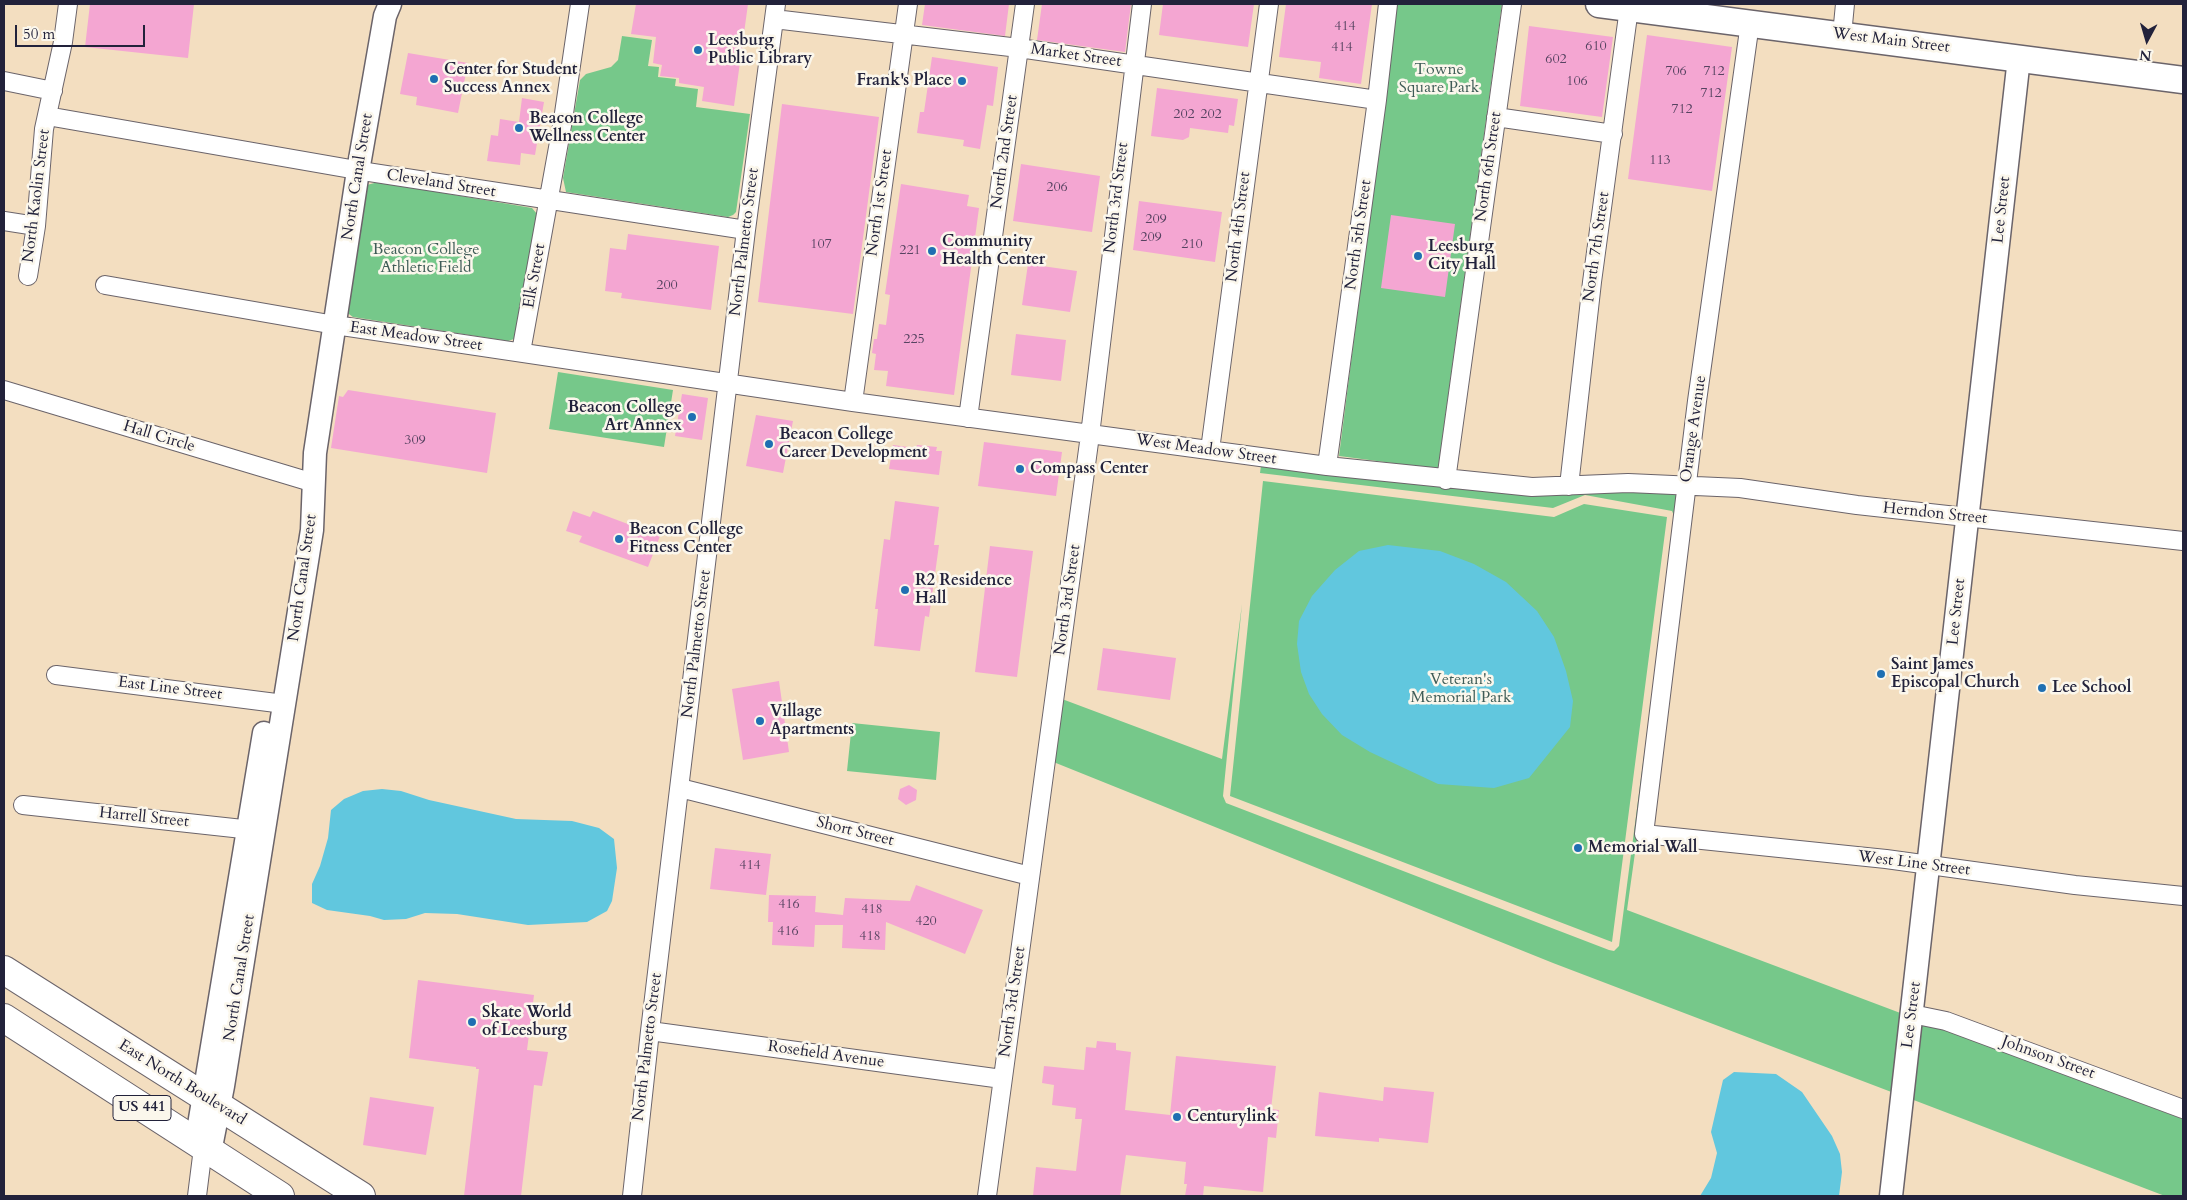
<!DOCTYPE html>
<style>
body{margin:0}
#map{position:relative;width:2187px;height:1200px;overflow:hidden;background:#f3dec0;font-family:Cardo,serif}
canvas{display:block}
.frame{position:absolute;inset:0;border:5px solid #22223b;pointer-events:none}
.north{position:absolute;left:2122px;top:15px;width:50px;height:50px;-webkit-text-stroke:4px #fbf7ec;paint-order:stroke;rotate:186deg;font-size:14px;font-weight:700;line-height:20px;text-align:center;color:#22223b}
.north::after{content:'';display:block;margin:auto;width:18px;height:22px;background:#22223b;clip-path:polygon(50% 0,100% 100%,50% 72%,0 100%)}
.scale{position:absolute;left:15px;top:25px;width:130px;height:22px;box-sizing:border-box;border:2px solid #22223b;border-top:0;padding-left:6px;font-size:15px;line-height:18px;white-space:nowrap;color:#22223b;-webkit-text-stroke:4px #fbf7ec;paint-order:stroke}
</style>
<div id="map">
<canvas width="2187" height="1200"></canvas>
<div class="frame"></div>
<div class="north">N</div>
<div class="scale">50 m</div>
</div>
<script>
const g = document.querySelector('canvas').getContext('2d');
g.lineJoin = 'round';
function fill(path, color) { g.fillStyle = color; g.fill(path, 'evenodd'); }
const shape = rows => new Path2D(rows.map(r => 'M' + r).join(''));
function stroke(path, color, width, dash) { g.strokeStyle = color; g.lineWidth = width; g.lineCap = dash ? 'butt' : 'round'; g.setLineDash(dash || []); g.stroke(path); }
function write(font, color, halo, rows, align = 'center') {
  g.font = font + ' Cardo,serif'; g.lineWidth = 5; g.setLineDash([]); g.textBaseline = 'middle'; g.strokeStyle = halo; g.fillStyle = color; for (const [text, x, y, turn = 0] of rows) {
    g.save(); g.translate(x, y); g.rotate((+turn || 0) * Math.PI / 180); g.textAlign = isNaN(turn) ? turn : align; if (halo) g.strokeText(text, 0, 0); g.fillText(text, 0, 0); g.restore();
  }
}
fill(shape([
 [1397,4,1502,4,1438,469,1339,456],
 [622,36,652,40,648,66,659,67,658,77,676,79,675,86,698,89,696,107,750,114,736,212,733,215,728,217,566,192,563,178,580,80,586,74,611,67,618,60],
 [378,182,532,208,537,214,538,221,518,334,514,339,508,341,353,317,346,312,367,185],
 [558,372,673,390,664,447,549,429],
 [1262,458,1547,490,1570,475,1686,489,1627,910,1903,1014,1894,1093,1553,963,1046,759,1054,696,1222,759,1242,604,1223,796,1226,803,1609,950,1614,951,1619,946,1675,518,1672,511,1585,495,1553,508,1260,473],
 [1263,481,1554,517,1584,504,1667,517,1612,942,1230,796],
 [852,723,940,732,936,780,847,771],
 [1920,1021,2183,1119,2183,1196,2165,1196,1911,1099]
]), '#76c88a');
fill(shape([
 [1388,545,1440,551,1474,564,1506,582,1537,611,1554,637,1566,671,1573,701,1570,727,1529,778,1494,788,1438,784,1370,752,1342,735,1322,714,1309,694,1301,672,1297,644,1299,621,1312,596,1335,570,1359,551],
 [382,789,401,791,429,800,516,819,572,821,599,828,614,839,617,868,612,901,607,911,587,922,528,925,457,914,425,913,406,919,384,920,370,916,327,910,312,903,312,884,320,866,328,838,331,810,344,799,363,791],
 [1734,1072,1776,1074,1802,1092,1832,1136,1840,1154,1842,1172,1839,1196,1700,1196,1711,1178,1717,1153,1711,1132,1723,1080]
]), '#61c7de');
fill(shape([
 [90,4,194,4,188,58,85,47],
 [636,4,748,4,734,106,702,101,704,87,679,83,679,78,660,76,662,65,653,63,656,37,631,34],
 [925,4,1009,4,1005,36,922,25],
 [1042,4,1131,4,1125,52,1037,40],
 [1163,4,1254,4,1248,47,1159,35],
 [1286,4,1372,4,1361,84,1319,78,1321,62,1279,57],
 [1529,26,1613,37,1602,117,1520,106],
 [1647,35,1732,47,1712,191,1628,179],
 [408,53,468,63,458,113,416,105,417,97,400,94],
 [932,57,998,67,993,106,987,105,980,149,963,146,964,140,917,133,920,112,924,112],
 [1157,88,1238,99,1234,126,1229,125,1228,133,1190,128,1189,137,1183,140,1151,136],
 [522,98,544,102,535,155,521,153,520,165,487,161,491,135,498,136,500,119,519,122],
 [782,104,879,117,853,314,758,302],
 [1021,164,1100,176,1092,232,1013,221],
 [901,184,969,195,967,206,979,208,954,395,886,386,888,371,874,370,876,354,872,353,874,339,877,339,879,324,886,325,890,295,885,294],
 [1139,201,1222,212,1215,262,1133,250],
 [1391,215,1455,224,1445,297,1381,288],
 [628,234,719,246,711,310,621,298,622,293,605,291,610,248,626,250],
 [1028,264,1077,271,1070,312,1022,305],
 [1016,334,1066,340,1061,381,1011,375],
 [348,390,496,413,487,473,331,448,339,396,343,397],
 [682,394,708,398,702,440,675,436],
 [756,415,793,421,783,473,746,466],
 [984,442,1062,452,1056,496,978,486],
 [893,445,916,448,917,445,937,447,936,451,942,451,939,475,889,469],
 [895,501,939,507,934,545,939,545,929,617,925,616,920,651,874,646,878,609,875,609,884,539,890,540],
 [573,511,590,517,593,511,660,536,648,567,579,542,582,536,566,531],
 [990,546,1033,551,1017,677,975,672],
 [1103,648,1176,658,1170,700,1097,690],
 [779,681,789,752,743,760,732,689],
 [909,785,917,790,916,800,906,805,898,799,900,789],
 [715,848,771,854,766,895,710,889],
 [916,885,983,910,965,954,886,922,885,950,842,948,843,925,815,925,814,947,772,945,773,922,768,922,769,895,816,896,815,912,843,915,845,898,910,901],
 [418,980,534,995,527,1050,548,1052,542,1086,534,1085,521,1196,464,1196,479,1069,476,1069,476,1067,409,1058],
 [1097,1041,1116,1043,1116,1050,1131,1052,1125,1110,1170,1115,1176,1056,1276,1066,1271,1109,1279,1110,1276,1138,1268,1137,1263,1192,1204,1186,1203,1196,1185,1196,1187,1184,1184,1184,1186,1162,1126,1155,1120,1196,1033,1196,1036,1167,1076,1171,1082,1119,1075,1119,1076,1108,1052,1105,1054,1085,1042,1083,1044,1066,1084,1070,1086,1047,1096,1048],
 [1384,1087,1434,1092,1428,1143,1379,1138,1379,1142,1315,1136,1319,1092,1383,1101],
 [370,1097,434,1107,426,1155,363,1145]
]), '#f4a6d2');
const minor = shape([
 [774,19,1019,48,1377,100],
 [1750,23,1697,401,1644,834,1886,859,2075,885,2183,896],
 [1842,35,1845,4],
 [4,81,53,91],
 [47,116,368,172,746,230],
 [1496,117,1613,134],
 [4,221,36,226],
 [28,276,36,226,44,129,63,42,68,4],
 [105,285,335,325,853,402,1327,466,1532,487,1628,483,1740,488,1857,505,2183,541],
 [521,352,563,120,580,4],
 [4,390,314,483],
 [853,402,908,4],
 [968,418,1025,4],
 [1210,450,1269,4],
 [1327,466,1377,100,1388,4],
 [1446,480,1512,4],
 [1569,486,1592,282,1629,8],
 [56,675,284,704],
 [680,788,1030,876],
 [23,805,261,831],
 [1912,1014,1946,1021,2183,1109],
 [650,1031,1002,1079],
 [197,1196,203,1148],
 [632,1196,650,1031,746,230,776,4],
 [987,1196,1090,435,1142,4]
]);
const tertiary = shape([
 [196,1143,264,733],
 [210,1152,223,1086,312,530,315,453,358,171,385,16,390,4],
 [1891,1196,2019,58]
]);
const secondary = shape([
 [1599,4,2183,80]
]);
const primary = shape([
 [4,970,361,1196],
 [4,1018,280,1196]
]);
stroke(minor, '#6b646a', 20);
stroke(tertiary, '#6b646a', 25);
stroke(secondary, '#6b646a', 29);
stroke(primary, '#6b646a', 30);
stroke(minor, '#fff', 18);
stroke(tertiary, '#fff', 22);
stroke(secondary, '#fff', 26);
stroke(primary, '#fff', 28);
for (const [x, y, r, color] of [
 [698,50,5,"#1f6fb2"],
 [434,79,5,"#1f6fb2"],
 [962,81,5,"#1f6fb2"],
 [519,128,5,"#1f6fb2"],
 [932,251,5,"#1f6fb2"],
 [1418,256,5,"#1f6fb2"],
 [692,417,5,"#1f6fb2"],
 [769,444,5,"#1f6fb2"],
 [1020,469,5,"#1f6fb2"],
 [619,539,5,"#1f6fb2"],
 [905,590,5,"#1f6fb2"],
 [1881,674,5,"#1f6fb2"],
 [2042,688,5,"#1f6fb2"],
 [760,721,5,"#1f6fb2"],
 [1578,848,5,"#1f6fb2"],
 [472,1022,5,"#1f6fb2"],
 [1177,1117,5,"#1f6fb2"]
]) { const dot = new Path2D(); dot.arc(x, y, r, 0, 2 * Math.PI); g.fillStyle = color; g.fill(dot); stroke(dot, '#fbf7ec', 2); }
write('14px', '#564361', null, [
 ["414",1345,27],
 ["610",1596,47],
 ["414",1342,48],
 ["602",1556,60],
 ["706",1676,72],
 ["712",1714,72],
 ["106",1577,82],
 ["712",1711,94],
 ["712",1682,110],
 ["202",1184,115],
 ["202",1211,115],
 ["113",1660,161],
 ["206",1057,188],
 ["209",1156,220],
 ["209",1151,238],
 ["107",821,245],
 ["210",1192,245],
 ["221",910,251],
 ["200",667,286],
 ["225",914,340],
 ["309",415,441],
 ["414",750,866],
 ["416",789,905],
 ["418",872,910],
 ["420",926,922],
 ["416",788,932],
 ["418",870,937]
]);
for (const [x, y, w] of [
 [142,1108,58]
]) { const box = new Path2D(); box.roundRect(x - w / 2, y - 12.5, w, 25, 4); g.fillStyle = '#fbf7ec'; g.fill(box); stroke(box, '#22223b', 1); }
write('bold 15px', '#22223b', null, [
 ["US 441",142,1108]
]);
write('bold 16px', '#22223b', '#fbf7ec', [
 ["Leesburg",708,41],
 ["Public Library",708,59],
 ["Center for Student",444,70],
 ["Success Annex",444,88],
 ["Frank's Place",952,81,"right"],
 ["Beacon College",529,119],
 ["Wellness Center",529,137],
 ["Community",942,242],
 ["Health Center",942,260],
 ["Leesburg",1428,247],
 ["City Hall",1428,265],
 ["Beacon College",682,408,"right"],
 ["Art Annex",682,426,"right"],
 ["Beacon College",779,435],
 ["Career Development",779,453],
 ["Compass Center",1030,469],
 ["Beacon College",629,530],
 ["Fitness Center",629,548],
 ["R2 Residence",915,581],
 ["Hall",915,599],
 ["Saint James",1891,665],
 ["Episcopal Church",1891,683],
 ["Lee School",2052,688],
 ["Village",770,712],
 ["Apartments",770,730],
 ["Memorial Wall",1588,848],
 ["Skate World",482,1013],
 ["of Leesburg",482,1031],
 ["Centurylink",1187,1117]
], 'left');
write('16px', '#22223b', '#fbf7ec', [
 ["West Main Street",1891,41,7],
 ["Market Street",1076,56,8],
 ["North 2nd Street",1005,152,-82],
 ["North 6th Street",1489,167,-82],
 ["North Canal Street",358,177,-81],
 ["Cleveland Street",441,184,9],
 ["North Kaolin Street",37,196,-83],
 ["North 3rd Street",1117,198,-83],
 ["North 1st Street",880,203,-82],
 ["Lee Street",2002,210,-84],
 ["North 4th Street",1239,227,-83],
 ["North 5th Street",1359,235,-82],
 ["North Palmetto Street",745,242,-83],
 ["North 7th Street",1597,247,-82],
 ["Elk Street",535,276,-80],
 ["East Meadow Street",416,337,8],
 ["Orange Avenue",1694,429,-82],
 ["Hall Circle",159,437,17],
 ["West Meadow Street",1206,450,8],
 ["Herndon Street",1935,514,6],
 ["North Canal Street",303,578,-82],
 ["North 3rd Street",1068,600,-82],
 ["Lee Street",1957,612,-84],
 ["North Palmetto Street",697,644,-83],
 ["East Line Street",170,689,7],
 ["Harrell Street",144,818,6],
 ["Short Street",855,832,14],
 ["West Line Street",1914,864,7],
 ["North Canal Street",240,978,-81],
 ["North 3rd Street",1013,1002,-82],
 ["Lee Street",1912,1015,-83],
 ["North Palmetto Street",648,1047,-83],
 ["Rosefield Avenue",826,1055,8],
 ["Johnson Street",2048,1058,20],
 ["East North Boulevard",182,1083,32]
]);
write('16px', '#3f5c57', '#fbf7ec', [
 ["Towne",1439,70],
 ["Square Park",1439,88],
 ["Beacon College",426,250],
 ["Athletic Field",426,268],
 ["Veteran's",1461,680],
 ["Memorial Park",1461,698]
]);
</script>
